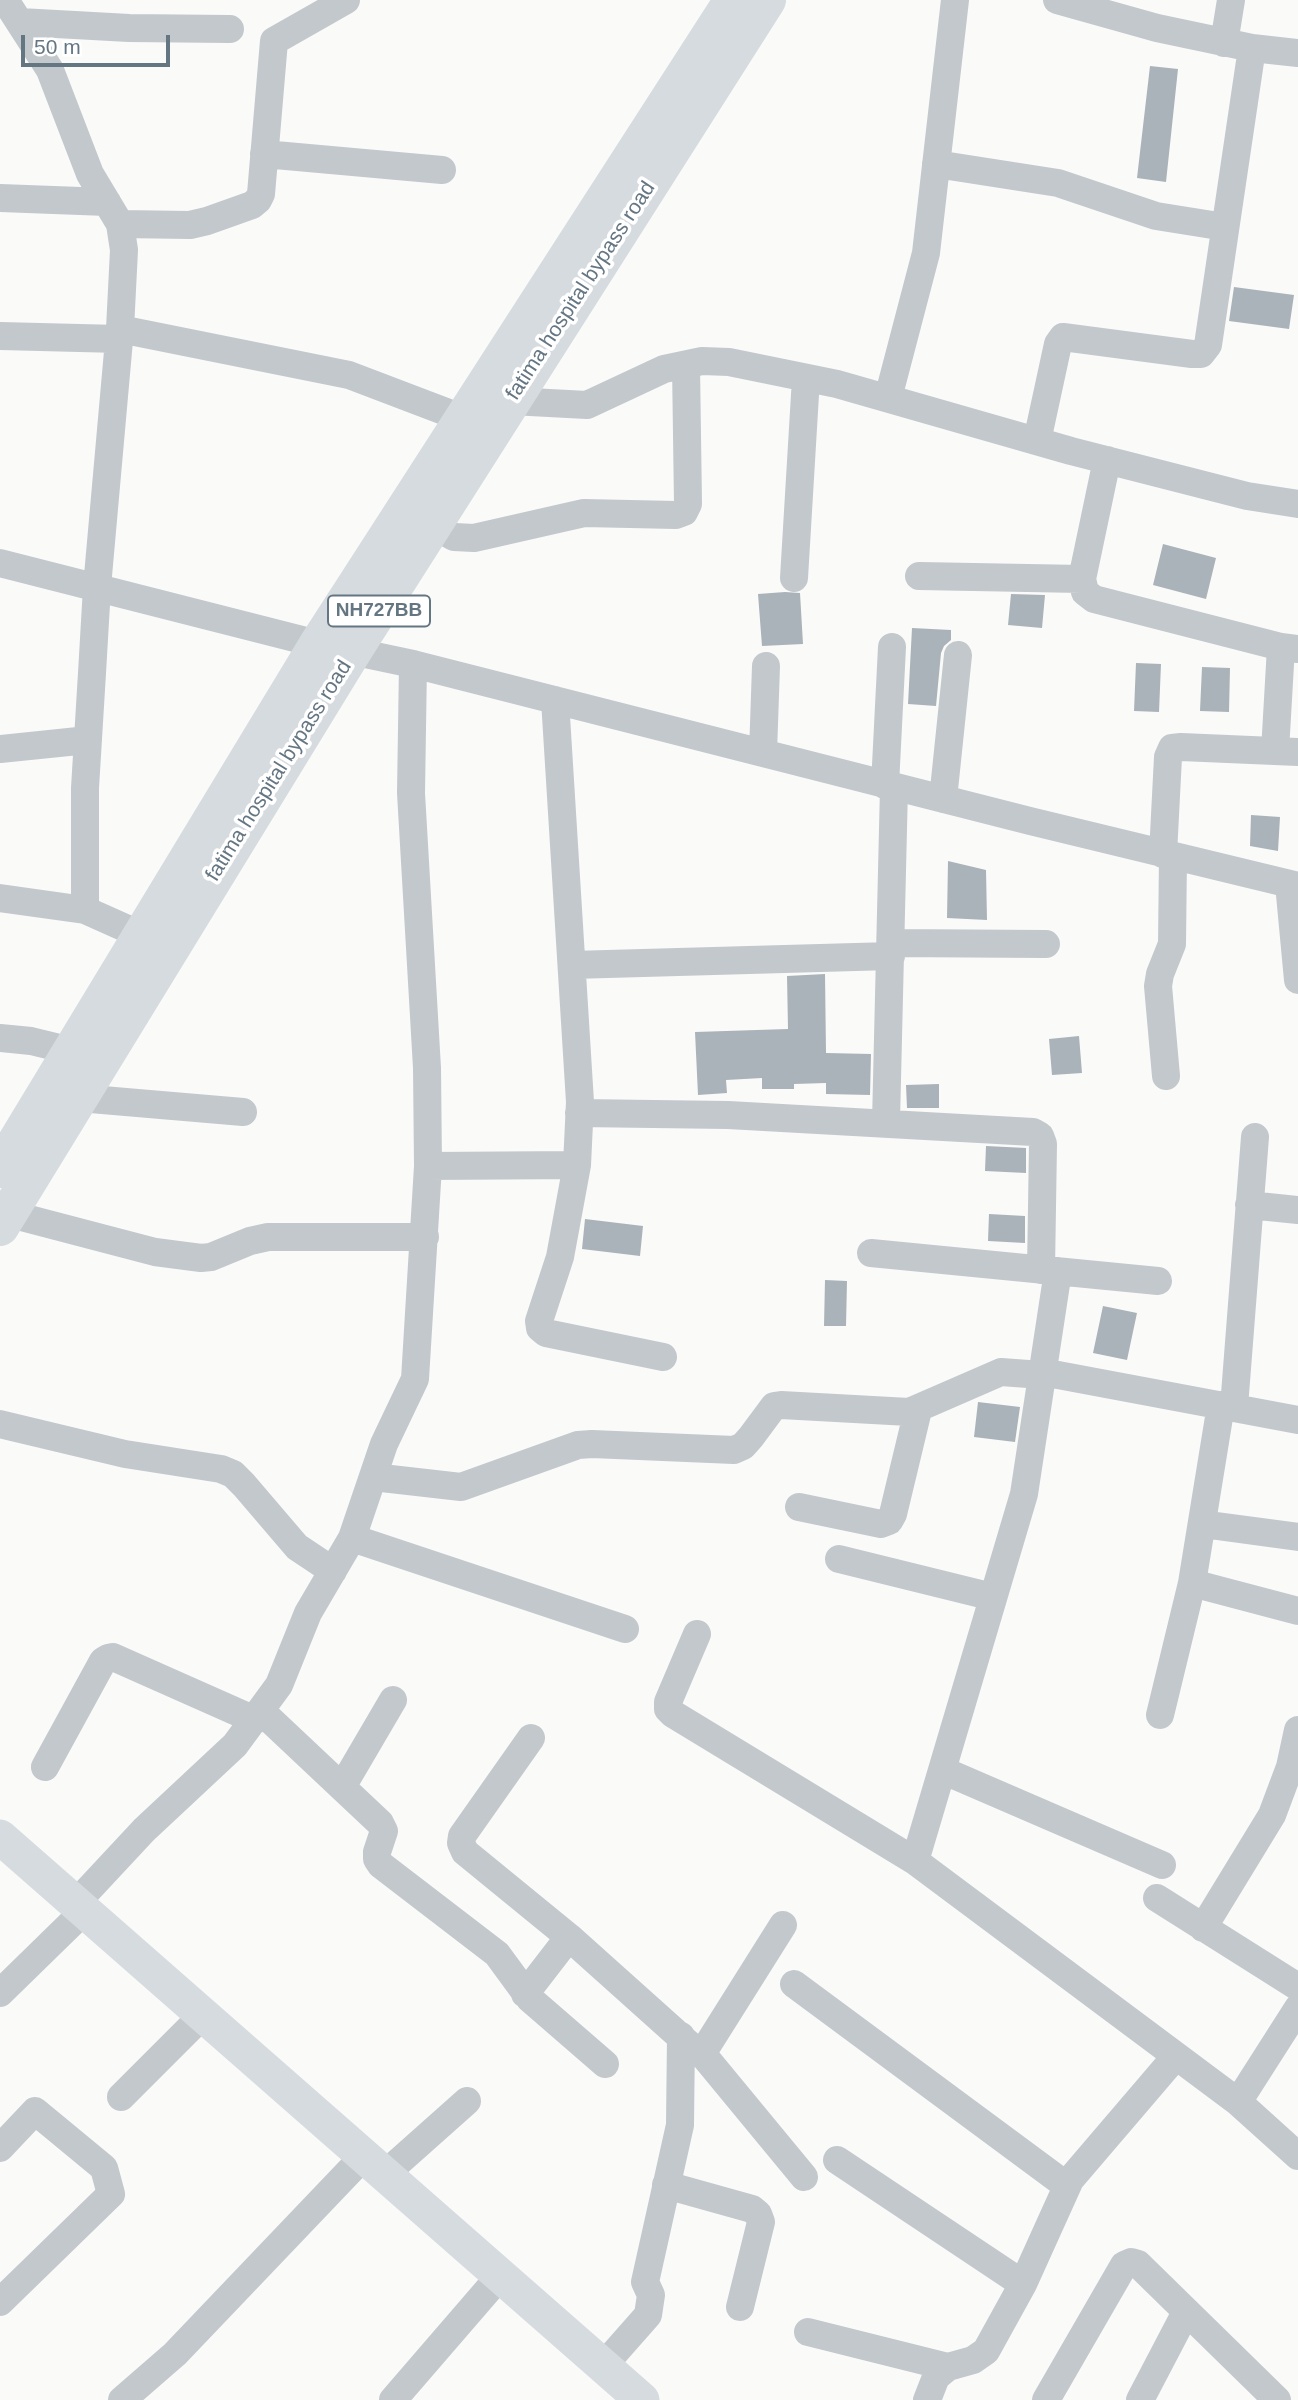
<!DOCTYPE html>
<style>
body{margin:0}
#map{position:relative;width:1298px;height:2400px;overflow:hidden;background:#fafaf8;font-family:Arial,sans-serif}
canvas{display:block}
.scale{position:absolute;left:21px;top:35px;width:149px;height:32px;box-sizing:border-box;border:4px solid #657683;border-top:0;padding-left:9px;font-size:21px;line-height:24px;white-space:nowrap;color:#657683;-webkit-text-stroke:5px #fff;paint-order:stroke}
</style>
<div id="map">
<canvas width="1298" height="2400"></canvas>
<div class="scale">50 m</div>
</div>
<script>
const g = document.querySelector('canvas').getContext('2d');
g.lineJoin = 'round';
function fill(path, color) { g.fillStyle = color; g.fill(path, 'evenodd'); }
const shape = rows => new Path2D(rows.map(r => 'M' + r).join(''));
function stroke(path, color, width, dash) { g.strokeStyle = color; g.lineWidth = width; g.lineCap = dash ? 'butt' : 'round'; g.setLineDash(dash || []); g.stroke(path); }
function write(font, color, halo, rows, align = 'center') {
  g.font = font + ' Arial,sans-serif'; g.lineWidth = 7; g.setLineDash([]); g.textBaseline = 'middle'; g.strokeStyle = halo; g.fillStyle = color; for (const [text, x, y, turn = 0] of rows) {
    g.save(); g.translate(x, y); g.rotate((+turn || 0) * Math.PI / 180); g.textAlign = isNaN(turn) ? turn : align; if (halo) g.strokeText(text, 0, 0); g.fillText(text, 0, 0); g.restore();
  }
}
fill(shape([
 [1150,66,1178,69,1166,182,1137,178],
 [1234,287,1294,295,1289,329,1229,321],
 [1163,544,1216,558,1206,599,1153,585],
 [785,592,800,593,803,644,762,646,758,594],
 [1011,594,1045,595,1042,628,1008,625],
 [912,628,951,630,951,640,944,646,941,653,936,706,908,704],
 [1136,663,1161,664,1159,712,1134,711],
 [1202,667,1230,668,1229,712,1200,711],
 [1251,815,1280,817,1278,851,1250,846],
 [948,861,986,870,987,920,947,918],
 [825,974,826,1053,871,1054,870,1095,826,1094,826,1083,794,1084,794,1089,762,1089,762,1078,726,1080,727,1093,698,1095,695,1032,788,1029,787,976],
 [1079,1036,1082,1073,1052,1075,1049,1039],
 [939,1084,939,1108,907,1108,906,1085],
 [986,1146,1026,1148,1026,1173,985,1171],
 [989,1214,1025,1216,1025,1243,988,1241],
 [585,1219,643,1226,640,1256,582,1249],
 [825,1280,847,1281,846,1326,824,1326],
 [1103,1306,1137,1313,1127,1360,1093,1353],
 [978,1402,1020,1407,1015,1442,974,1437]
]), '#aab3b9');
stroke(shape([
 [5,0,50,70,90,174,120,224,124,250,120,329],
 [1057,0,1157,28,1252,48,1298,53],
 [20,22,129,28,230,29],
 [1224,43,1231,0],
 [264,154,442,170],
 [936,164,1058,183,1156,216,1225,227],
 [0,198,107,202],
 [120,224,190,225,207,221,252,205,258,200,261,194,274,41,346,0],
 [0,336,119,339],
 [888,398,926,253,955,0],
 [511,401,587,405,664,369,702,361,729,362,837,384,1071,451,1247,496,1298,504],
 [1037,441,1058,344,1063,337,1192,354,1201,354,1208,345,1252,48],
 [1107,460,1082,579,1085,592,1094,599,1281,647,1298,649],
 [434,526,454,537,474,538,584,513,676,515,684,512,688,504,686,365],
 [0,563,318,644,413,664,1030,821,1298,886],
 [919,576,1082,579],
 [794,578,806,378],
 [555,700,580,1102,577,1165,560,1257,539,1321,540,1328,546,1333,663,1357],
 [0,749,88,740],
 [1275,751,1281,647],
 [763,753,766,666],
 [885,785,892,647],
 [943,799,958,655],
 [1163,854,1168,757,1172,748,1181,747,1298,752],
 [1289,884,1298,980],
 [0,898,85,910],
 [141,935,85,910,85,788,92,673,97,587,120,329,349,375,462,418],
 [891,943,1046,944],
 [572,965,891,956],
 [0,1038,31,1041,72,1051],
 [1166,1076,1158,986,1160,974,1172,944,1173,856],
 [79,1098,243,1112],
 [579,1113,728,1115,1033,1132,1040,1136,1043,1144,1041,1270],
 [886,1122,894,787],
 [428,1166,577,1165],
 [1249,1205,1298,1210],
 [10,1214,155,1252,201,1258,211,1257,250,1241,268,1237,425,1237],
 [871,1253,1158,1281],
 [1042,1372,1298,1420],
 [1234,1407,1255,1137],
 [0,1424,125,1454,221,1469,233,1474,244,1485,297,1547,333,1571],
 [373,1477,461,1487,578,1445,592,1444,734,1450,743,1446,751,1437,774,1406,781,1405,909,1412,1001,1372,1042,1375],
 [799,1507,881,1524,889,1521,893,1514,918,1410],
 [1202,1524,1298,1537],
 [352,1538,625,1629],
 [839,1559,993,1597],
 [1192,1583,1298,1611],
 [697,1634,668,1702,668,1709,673,1714,915,1861,1238,2102,1298,2156],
 [261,1711,380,1823,384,1831,377,1852,377,1859,381,1865,497,1954,530,1999,605,2064],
 [1160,1715,1192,1583,1221,1405],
 [531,1738,462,1836,461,1843,465,1852,569,1937,694,2049,700,2051,705,2049,783,1925],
 [45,1767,103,1661,108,1658,113,1657,255,1720],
 [942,1770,1162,1865],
 [342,1787,393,1700],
 [915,1861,1024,1494,1058,1271],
 [1157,1898,1298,1987],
 [75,1904,144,1830,235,1745,279,1685,308,1613,352,1538,384,1444,415,1379,428,1166,427,1068,411,793,413,664],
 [1203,1928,1272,1815,1290,1767,1298,1730],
 [794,1984,1067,2186],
 [0,1993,84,1911],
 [525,1994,569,1937],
 [700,2051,804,2177],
 [121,2097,203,2015],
 [1238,2102,1298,2008],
 [0,2148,35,2111,104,2168,111,2194,0,2302],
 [837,2160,1023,2284],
 [385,2174,467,2101],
 [666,2185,752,2209,758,2214,761,2222,740,2307],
 [808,2332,948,2367],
 [603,2366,648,2315,651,2295,645,2282,680,2125,681,2036],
 [122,2400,175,2354,364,2156],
 [393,2400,500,2276],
 [927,2400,936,2377,948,2367,973,2360,986,2351,1023,2284,1070,2180,1176,2056],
 [1046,2400,1124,2265,1131,2262,1138,2264,1277,2400],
 [1140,2400,1186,2312]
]), '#c3c8cc', 28);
stroke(shape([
 [0,1837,642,2400]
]), '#d6dbdf', 35);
stroke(shape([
 [0,1169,318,644,733,0],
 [0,1227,353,651,767,0]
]), '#d6dbdf', 38);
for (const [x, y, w] of [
 [379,611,102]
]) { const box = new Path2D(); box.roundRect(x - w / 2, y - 15.5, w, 31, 5); g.fillStyle = '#fff'; g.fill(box); stroke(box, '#657683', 2); }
write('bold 19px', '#657683', null, [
 ["NH727BB",379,611]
]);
write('21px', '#657683', '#fff', [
 ["fatima hospital bypass road",581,291,-57],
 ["fatima hospital bypass road",279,771,-58]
]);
</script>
